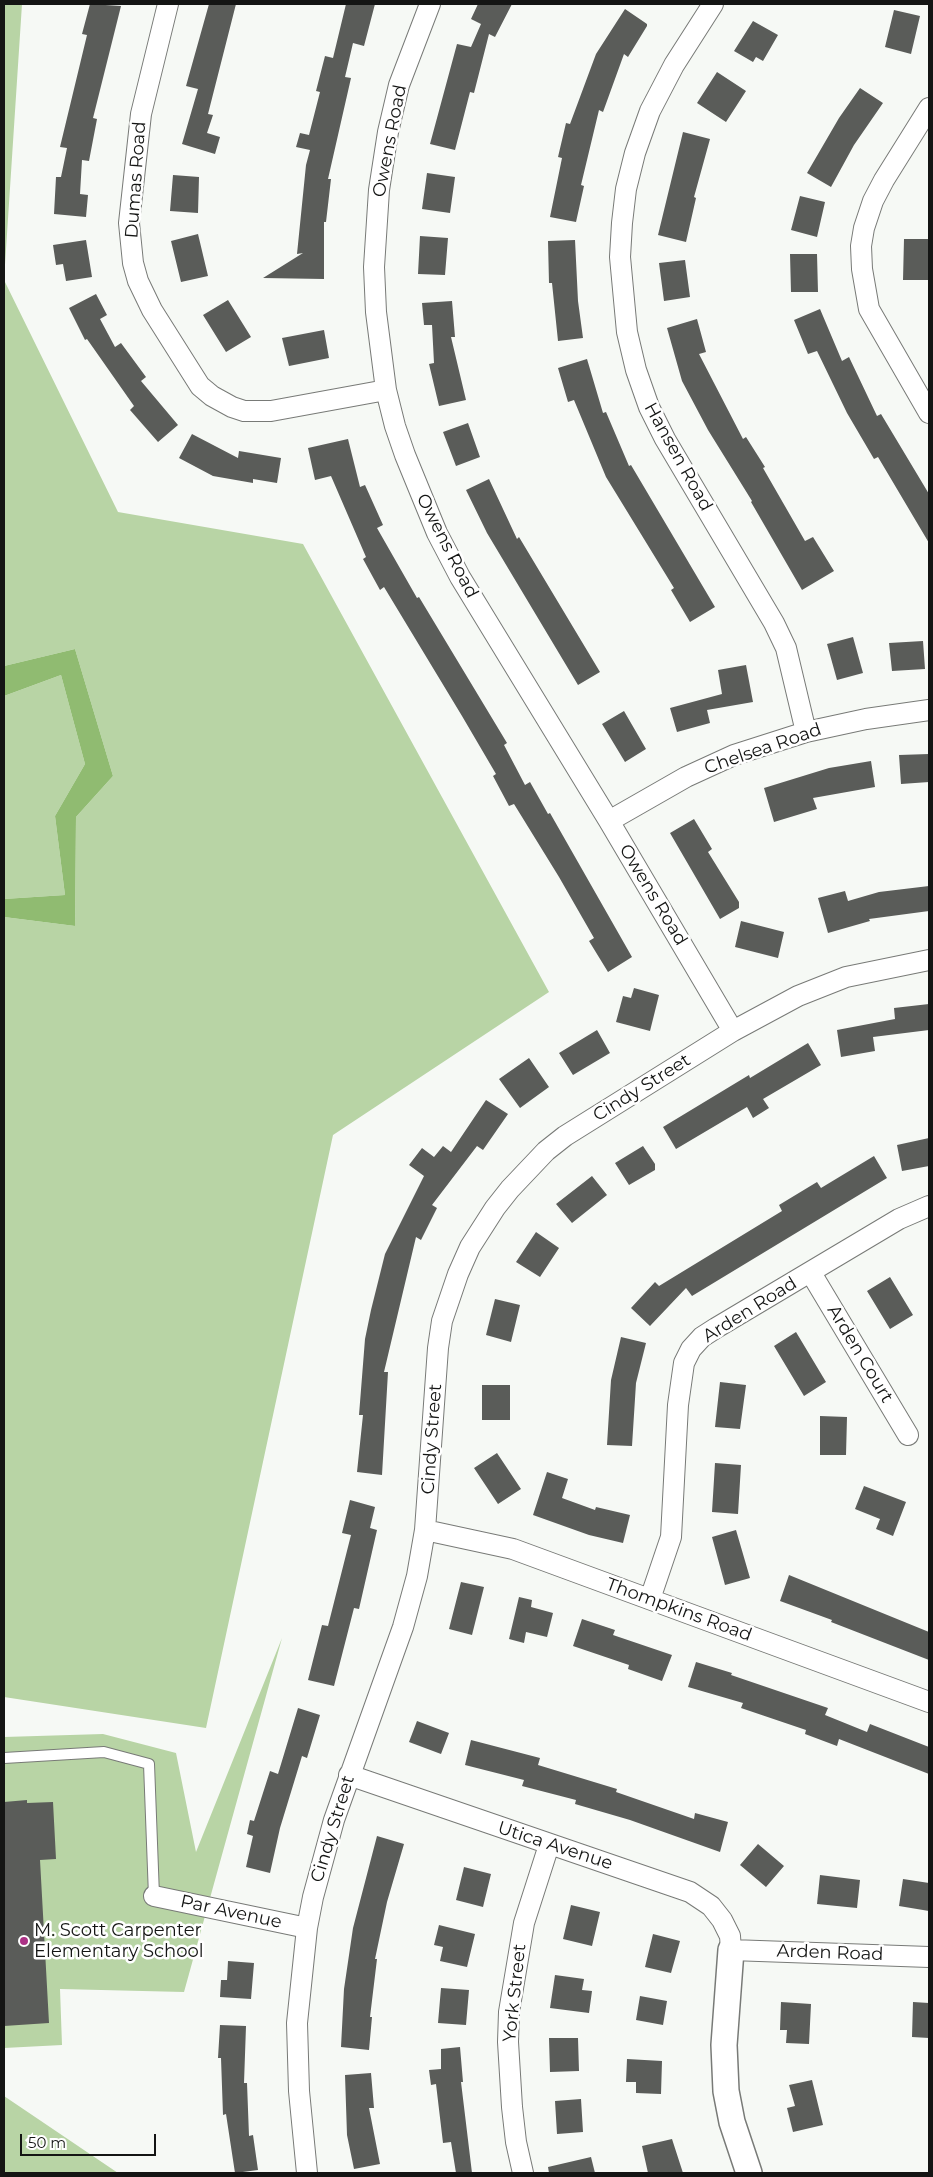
<!DOCTYPE html>
<style>
body{margin:0}
#map{position:relative;width:933px;height:2177px;overflow:hidden;background:#f6f9f5;font-family:Montserrat,sans-serif}
canvas{display:block}
.frame{position:absolute;inset:0;border:5px solid #141514;pointer-events:none}
.scale{position:absolute;left:20px;top:2134px;width:136px;height:22px;box-sizing:border-box;border:2px solid #141514;border-top:0;padding-left:6px;font-size:15px;line-height:18px;white-space:nowrap;color:#141514;-webkit-text-stroke:4px #fff;paint-order:stroke}
</style>
<div id="map">
<canvas width="933" height="2177"></canvas>
<div class="frame"></div>
<div class="scale">50 m</div>
</div>
<script>
const g = document.querySelector('canvas').getContext('2d');
g.lineJoin = 'round';
function fill(path, color) { g.fillStyle = color; g.fill(path, 'evenodd'); }
const shape = rows => new Path2D(rows.map(r => 'M' + r).join(''));
function stroke(path, color, width, dash) { g.strokeStyle = color; g.lineWidth = width; g.lineCap = dash ? 'butt' : 'round'; g.setLineDash(dash || []); g.stroke(path); }
function write(font, color, halo, rows, align = 'center') {
  g.font = font + ' Montserrat,sans-serif'; g.lineWidth = 5; g.setLineDash([]); g.textBaseline = 'middle'; g.strokeStyle = halo; g.fillStyle = color; for (const [text, x, y, turn = 0] of rows) {
    g.save(); g.translate(x, y); g.rotate((+turn || 0) * Math.PI / 180); g.textAlign = isNaN(turn) ? turn : align; if (halo) g.strokeText(text, 0, 0); g.fillText(text, 0, 0); g.restore();
  }
}
fill(shape([
 [4,4,22,4,4,280,118,512,303,544,549,992,333,1135,206,1728,4,1697,4,917,75,926,76,817,113,776,75,649,4,666],
 [61,675,85,764,55,816,65,895,4,899,4,696],
 [282,1638,184,1992,60,1989,62,2045,4,2048,4,1737,103,1734,176,1753,196,1852],
 [4,2096,118,2173,4,2173]
]), '#b8d4a5');
fill(shape([
 [75,649,113,776,76,817,75,926,4,917,4,899,65,895,55,816,85,764,61,675,4,696,4,666]
]), '#90bb71');
fill(shape([
 [90,4,121,6,93,118,97,119,89,161,82,160,80,194,88,195,86,217,54,214,56,177,61,177,67,148,60,147,87,35,82,34],
 [209,4,236,4,208,114,213,115,207,133,220,137,215,154,182,144,198,89,186,86],
 [346,4,375,4,364,46,353,43,345,77,351,78,328,179,331,179,326,222,324,222,324,279,263,278,303,253,297,254,306,165,310,150,296,147,300,133,309,135,320,92,316,91,325,56,333,58],
 [478,4,512,4,495,37,489,34,474,93,470,92,455,150,430,144,457,44,471,47,481,24,471,19],
 [625,9,647,24,647,26,628,57,624,54,603,112,599,110,581,185,584,186,576,222,550,217,562,158,558,157,566,123,570,124,596,54],
 [894,10,920,16,911,54,885,47],
 [753,21,778,35,763,61,756,57,753,62,734,51],
 [717,72,746,91,726,122,697,103],
 [860,88,883,103,854,145,831,187,807,173,839,118],
 [683,132,710,139,694,197,696,198,686,242,658,235],
 [427,173,455,177,450,213,422,209],
 [173,175,199,177,198,213,170,211],
 [800,196,825,202,817,237,791,230],
 [198,234,208,276,181,282,171,241],
 [420,236,448,238,445,275,418,274],
 [904,239,929,239,929,280,903,280],
 [86,240,92,277,66,281,63,264,56,265,53,245],
 [575,240,578,301,583,338,558,341,552,283,549,283,548,241],
 [790,254,817,254,818,292,791,292],
 [685,260,690,297,664,301,659,263],
 [96,294,107,315,100,319,115,347,121,343,146,377,141,381,178,425,158,442,130,410,134,406,87,339,85,340,69,308],
 [228,300,251,337,226,352,203,315],
 [452,301,455,337,451,337,466,400,439,406,429,364,434,363,432,325,424,325,422,303],
 [820,309,842,361,849,357,877,416,881,414,929,494,929,543,878,457,874,459,847,413,817,351,808,354,794,320],
 [697,319,706,352,699,354,743,439,746,437,765,467,763,468,805,541,813,537,834,571,802,590,751,502,752,501,708,430,682,381,667,328],
 [324,330,329,358,289,366,282,338],
 [587,359,603,413,606,412,629,466,631,465,715,607,690,622,671,590,674,588,606,477,574,400,568,402,558,368],
 [468,423,480,457,456,466,443,432],
 [192,434,238,458,239,451,281,458,277,483,253,479,253,483,213,476,179,458],
 [348,439,360,487,365,485,383,525,377,528,417,598,419,597,507,743,504,745,525,785,530,782,548,814,550,813,632,957,608,972,589,941,594,938,559,877,514,804,509,806,493,776,496,774,462,716,384,587,380,590,363,559,366,557,331,476,315,480,308,448],
 [489,479,517,539,519,537,600,672,578,685,487,533,466,490],
 [853,637,863,673,837,680,827,644],
 [923,641,925,669,892,671,889,643],
 [746,665,753,702,707,710,710,723,677,732,670,708,722,694,718,670],
 [624,711,646,749,625,762,602,724],
 [929,754,929,782,901,784,899,755],
 [871,761,875,787,813,798,817,809,774,822,764,788,829,768],
 [694,819,712,849,708,852,739,902,739,908,720,919,670,833],
 [929,886,929,911,869,919,870,921,828,933,818,898,845,891,848,901,879,892],
 [741,921,784,932,778,958,735,947],
 [634,988,659,995,650,1031,616,1022,623,996,631,998],
 [929,1004,929,1030,873,1037,875,1051,841,1057,837,1030,895,1019,894,1008],
 [597,1030,610,1053,573,1075,559,1053],
 [808,1043,821,1065,763,1099,769,1108,753,1118,747,1107,676,1149,663,1127,749,1075,750,1078],
 [529,1058,549,1087,520,1108,499,1079],
 [486,1100,508,1114,483,1150,477,1146,432,1205,437,1208,421,1240,416,1237,384,1372,388,1372,382,1475,357,1472,363,1415,359,1415,365,1339,371,1310,385,1254,424,1176,409,1165,422,1148,434,1157,443,1146,451,1152],
 [929,1138,929,1166,902,1171,897,1145],
 [643,1146,655,1164,655,1170,629,1185,615,1163],
 [874,1156,887,1178,692,1296,686,1288,650,1326,631,1308,655,1282,659,1286,782,1211,779,1205,817,1182,821,1188],
 [592,1176,607,1195,572,1223,556,1204],
 [536,1232,559,1248,540,1277,516,1262],
 [890,1277,913,1315,890,1329,867,1291],
 [495,1299,520,1305,511,1342,486,1335],
 [796,1332,826,1382,804,1396,774,1346],
 [621,1337,646,1343,636,1383,632,1446,607,1445,611,1380],
 [720,1382,746,1385,740,1429,715,1427],
 [482,1385,510,1385,510,1420,482,1420],
 [820,1416,847,1417,846,1455,820,1455],
 [497,1453,521,1489,498,1504,474,1468],
 [715,1463,741,1465,738,1514,712,1512],
 [547,1472,568,1479,562,1498,595,1510,596,1507,630,1515,623,1543,589,1535,533,1515],
 [864,1486,906,1502,893,1536,876,1529,880,1519,855,1509],
 [350,1500,375,1507,370,1528,377,1530,359,1609,354,1608,334,1686,308,1680,322,1625,328,1626,351,1535,342,1533],
 [736,1530,750,1578,725,1585,712,1537],
 [789,1575,929,1632,929,1660,831,1622,832,1620,780,1601],
 [461,1582,484,1587,472,1635,449,1629],
 [519,1597,532,1600,531,1607,553,1613,547,1637,526,1632,524,1643,509,1639],
 [582,1619,615,1630,613,1635,672,1655,662,1681,628,1669,629,1665,573,1646],
 [696,1662,732,1673,731,1675,828,1708,825,1715,867,1732,870,1724,929,1747,929,1774,839,1739,837,1746,805,1734,806,1730,741,1708,743,1703,688,1687],
 [298,1708,320,1715,307,1758,302,1756,280,1828,270,1873,246,1867,253,1836,247,1834,250,1820,254,1821,270,1771,278,1774],
 [417,1721,449,1733,441,1754,409,1742],
 [471,1740,540,1758,538,1765,617,1789,616,1792,694,1819,695,1813,728,1822,720,1852,630,1820,575,1804,576,1800,522,1786,524,1780,465,1765],
 [27,1800,27,1803,53,1802,56,1859,40,1860,49,2023,4,2026,4,1802],
 [377,1836,404,1844,387,1902,375,1959,377,1959,370,2017,372,2017,369,2050,341,2047,344,1989,353,1928],
 [758,1844,784,1866,766,1887,740,1865],
 [464,1867,491,1874,483,1907,456,1900],
 [820,1875,860,1880,857,1908,817,1904],
 [903,1879,929,1883,929,1911,899,1906],
 [571,1905,600,1912,592,1946,563,1939],
 [439,1925,475,1934,467,1967,440,1961,443,1947,434,1945],
 [653,1934,680,1941,671,1973,645,1967],
 [228,1961,254,1963,251,1999,220,1997,221,1980,227,1980],
 [555,1975,584,1979,582,1990,592,1991,589,2013,550,2008],
 [441,1988,469,1990,466,2025,438,2023],
 [640,1996,667,2001,663,2025,636,2020],
 [781,2002,811,2004,809,2044,786,2043,787,2030,780,2030],
 [913,2002,929,2003,929,2038,912,2037],
 [220,2025,246,2026,244,2083,247,2083,249,2136,253,2135,258,2170,235,2173,226,2114,223,2115,221,2058,218,2058],
 [549,2038,578,2038,579,2071,550,2072],
 [460,2047,463,2082,461,2082,472,2173,456,2173,451,2142,443,2143,436,2084,431,2085,429,2070,441,2069,441,2049],
 [627,2059,662,2061,661,2094,636,2093,636,2082,626,2082],
 [371,2073,374,2108,369,2108,380,2164,354,2169,347,2135,345,2075],
 [812,2080,823,2125,793,2132,787,2108,795,2106,789,2085],
 [581,2099,583,2132,557,2134,555,2101],
 [672,2139,683,2173,648,2173,642,2146],
 [591,2157,595,2173,549,2173,548,2167]
]), '#5a5c59');
const service = shape([
 [4,1758,104,1752,149,1764,154,1896]
]);
const minor = shape([
 [168,4,141,114,129,223,133,263,138,281,152,310,200,386,212,396,232,407,244,411,271,411,386,390],
 [430,4,399,85,388,132,379,190,374,267,376,312,386,390,395,426,405,455,437,533,460,577,609,821,733,1031],
 [713,4,674,65,650,111,635,153,626,189,622,223,620,257,627,332,636,370,649,407,665,439,774,623,786,648,806,732],
 [929,108,884,180,873,201,864,228,861,246,862,269,869,309,929,413],
 [609,821,686,777,734,755,806,732,866,719,929,710],
 [811,1273,908,1435],
 [425,1530,513,1549,929,1702],
 [650,1599,671,1537,678,1405,684,1363,691,1349,702,1337,716,1328,899,1219,929,1206],
 [349,1775,690,1892,711,1906,722,1920,730,1936,731,1950,929,1957],
 [154,1896,307,1928],
 [307,2173,299,2091,297,2023,307,1928,313,1897,334,1820,403,1627,417,1576,425,1530,438,1348,442,1321,458,1274,470,1247,495,1208,510,1189,546,1151,565,1136,733,1031,798,996,846,977,929,960],
 [523,2173,516,2142,512,2107,508,2042,509,2012,524,1923,549,1845]
]);
const tertiary = shape([
 [731,1950,724,2045,726,2091,732,2122,749,2173]
]);
stroke(service, '#787a77', 12);
stroke(minor, '#787a77', 22);
stroke(tertiary, '#787a77', 28);
stroke(service, '#fff', 10);
stroke(minor, '#fff', 20);
stroke(tertiary, '#fff', 25);
for (const [x, y, r, color] of [
 [24,1941,5,"#ab3185"]
]) { const dot = new Path2D(); dot.arc(x, y, r, 0, 2 * Math.PI); g.fillStyle = color; g.fill(dot); stroke(dot, '#fff', 2); }
write('18px', '#141514', '#fff', [
 ["Owens Road",390,141,-79],
 ["Dumas Road",136,180,-86],
 ["Hansen Road",678,457,61],
 ["Owens Road",447,546,63],
 ["Chelsea Road",763,749,-19],
 ["Owens Road",653,895,59],
 ["Cindy Street",642,1088,-32],
 ["Arden Road",750,1310,-32],
 ["Arden Court",860,1354,59],
 ["Cindy Street",432,1439,-86],
 ["Thompkins Road",679,1610,20],
 ["Cindy Street",333,1829,-73],
 ["Utica Avenue",555,1846,18],
 ["Par Avenue",231,1912,12],
 ["Arden Road",830,1953,2],
 ["York Street",515,1993,-84]
]);
write('18px', '#141514', '#fff', [
 ["M. Scott Carpenter",34,1931],
 ["Elementary School",34,1952]
], 'left');
</script>
